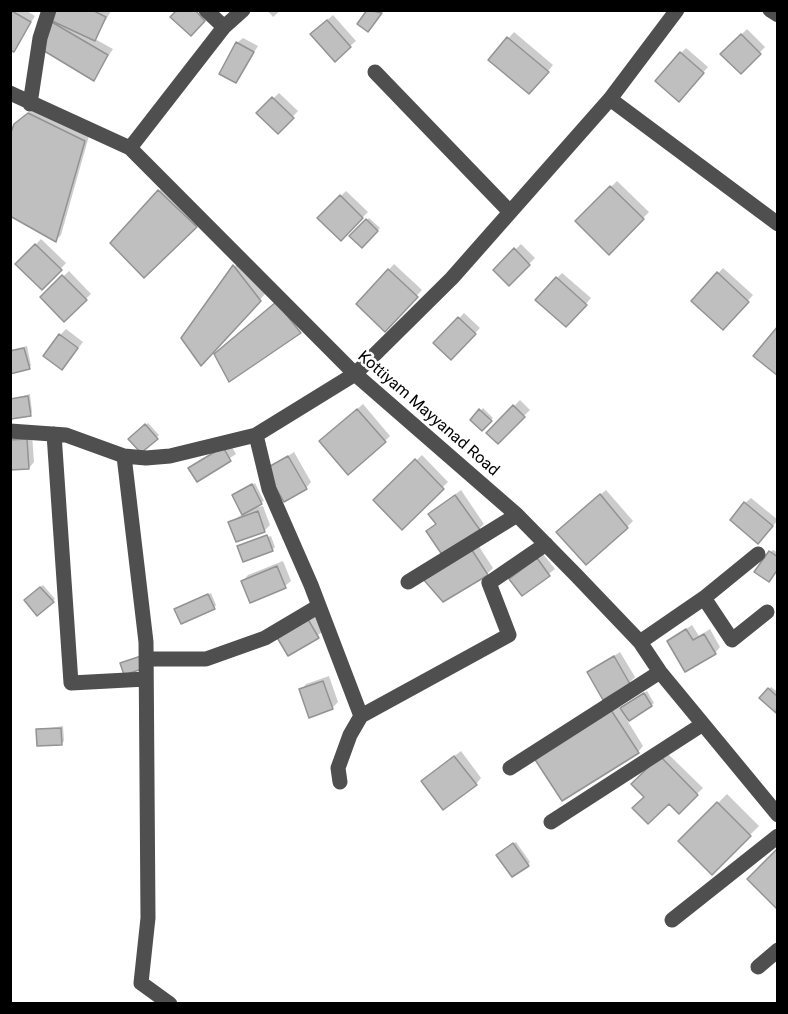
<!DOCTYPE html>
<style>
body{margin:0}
#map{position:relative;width:788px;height:1014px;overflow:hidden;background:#fff;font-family:Roboto,sans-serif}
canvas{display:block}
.frame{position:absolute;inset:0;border:12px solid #000;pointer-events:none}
</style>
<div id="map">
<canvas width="788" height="1014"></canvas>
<div class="frame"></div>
</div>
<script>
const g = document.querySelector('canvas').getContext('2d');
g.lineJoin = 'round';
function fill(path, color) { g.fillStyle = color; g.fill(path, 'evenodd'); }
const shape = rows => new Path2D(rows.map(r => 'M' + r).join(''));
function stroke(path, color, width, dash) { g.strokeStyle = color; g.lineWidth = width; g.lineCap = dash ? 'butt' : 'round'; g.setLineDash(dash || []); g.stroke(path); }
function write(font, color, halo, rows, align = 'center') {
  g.font = font + ' Roboto,sans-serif'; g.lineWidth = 5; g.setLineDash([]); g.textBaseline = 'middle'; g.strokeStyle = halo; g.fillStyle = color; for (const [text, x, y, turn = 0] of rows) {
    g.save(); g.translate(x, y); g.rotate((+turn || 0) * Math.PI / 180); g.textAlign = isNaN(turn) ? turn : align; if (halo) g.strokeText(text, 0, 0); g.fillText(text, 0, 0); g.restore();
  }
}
fill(shape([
 [10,10,25,10,35,16,13,50],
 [56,10,111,11,95,39,113,49,93,79,52,22],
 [267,10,281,10,273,17],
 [333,15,356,41,350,46,318,28],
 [747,29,765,47,741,72,722,54],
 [514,32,553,65,535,87,490,59],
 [243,38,258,46,236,81,237,43],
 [686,48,708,67,684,94,681,53],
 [279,93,298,111,278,132,258,113],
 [35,108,89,136,61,235,55,241,21,119],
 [617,181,649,212,609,253,577,221],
 [164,186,202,221,144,276,159,191],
 [346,191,368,212,341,239,319,218],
 [369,218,380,228,362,246,352,236],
 [41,239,66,263,42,288,17,264],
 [521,244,535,258,509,284,495,270],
 [239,261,265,294,207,358,183,338],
 [394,264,422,290,385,329,358,303],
 [723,268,753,295,729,322,693,300],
 [69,271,91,294,64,320,42,297],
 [562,273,591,298,572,320,557,278],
 [464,313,480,328,451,358,435,343],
 [66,329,83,342,67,363,60,335],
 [27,346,31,366,10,372,10,350],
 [30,394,32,412,30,415,10,399],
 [520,400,530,410,497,442,488,433],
 [363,404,390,436,385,441,327,436],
 [483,408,493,418,482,429,472,420],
 [148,423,159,435,141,451,130,439],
 [32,434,34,462,29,468,10,469,10,436],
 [229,442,236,454,197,480,190,469],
 [294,452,311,482,306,488,267,470],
 [422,455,448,482,402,527,375,500],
 [255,483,264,501,249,509,263,506,270,525,265,530,237,540,230,522,243,514,233,495],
 [461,490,484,524,479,529,428,531,437,523,430,514],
 [606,490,633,521,627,527,564,526],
 [751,498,778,520,764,536,745,503],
 [271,536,275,547,272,550,239,547],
 [476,542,493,568,487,574,425,579],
 [773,550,778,553,778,568,770,552],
 [543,554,555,569,523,594,511,579],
 [283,561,291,581,285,586,243,581,248,575],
 [43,585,55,599,37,614,26,600],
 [211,593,216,605,214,608,176,609],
 [312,611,324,631,288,654],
 [692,625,699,636,710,629,720,647,715,653,669,641],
 [620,652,635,677,629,683,589,672],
 [329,676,338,702,332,708,301,690,306,684],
 [771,687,778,692,776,711,761,698],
 [647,691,654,703,627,720,643,746,638,752,536,758,618,705,620,710],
 [63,726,64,741,62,743,37,730],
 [461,751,481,778,476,784,428,776],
 [666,752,703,788,679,812,669,802,646,797,633,784],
 [727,794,759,826,712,873,680,841],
 [516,842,530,862,528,865,501,852]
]), '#0003');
const building = shape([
 [10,10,31,22,14,52,10,50,10,10],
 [54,10,92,10,106,17,95,41,50,20,54,10],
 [177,10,195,10,205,21,191,36,170,17,177,10],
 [367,10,382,13,368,32,357,24,367,10],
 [327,20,351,47,335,62,310,34,327,20],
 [50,21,108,55,94,81,36,46,50,21],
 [741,34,761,54,741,74,720,54,741,34],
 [507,37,549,72,529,94,488,60,507,37],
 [236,42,254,52,236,83,219,74,236,42],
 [680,52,704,73,679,102,655,81,680,52],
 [272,97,294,118,278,134,256,113,272,97],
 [28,113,85,141,56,242,10,216,10,135,14,124,28,113],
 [610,186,644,219,609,255,575,221,610,186],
 [158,190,197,227,144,278,110,243,158,190],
 [340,195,363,218,341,241,317,218,340,195],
 [366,219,378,231,362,248,349,236,366,219],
 [35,244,62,270,42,290,15,264,35,244],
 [514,248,530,265,509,286,493,270,514,248],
 [233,265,261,301,201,366,181,338,233,265],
 [388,269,418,297,385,332,356,304,388,269],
 [717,272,749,302,723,330,691,301,717,272],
 [62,275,87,300,64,322,40,297,62,275],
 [556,277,587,305,566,327,535,300,556,277],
 [276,302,301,333,229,382,214,354,276,302],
 [458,317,476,334,451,360,433,343,458,317],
 [778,326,778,376,753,356,778,326],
 [59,334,78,348,62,370,43,356,59,334],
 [24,348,30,369,10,374,10,351,24,348],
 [28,396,31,416,11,419,10,399,28,396],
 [513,405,525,417,498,444,486,433,513,405],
 [357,409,386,442,348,475,319,441,357,409],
 [479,409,492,421,482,431,470,420,479,409],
 [145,424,158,439,141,453,128,439,145,424],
 [27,439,29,469,10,470,10,440,27,439],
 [223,447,231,461,197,482,188,468,223,447],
 [288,456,307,489,284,502,265,469,288,456],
 [415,459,444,489,402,530,373,500,415,459],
 [252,484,262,504,242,515,232,495,252,484],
 [600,494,628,528,586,565,556,532,600,494],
 [455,495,480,530,443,556,426,531,436,524,428,514,455,495],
 [744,502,773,526,758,544,730,520,744,502],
 [258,511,265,532,236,542,228,522,258,511],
 [267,535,273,551,243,562,237,546,267,535],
 [470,547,488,575,443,602,423,579,470,547],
 [769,551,778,557,778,569,769,582,754,572,769,551],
 [537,558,550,576,522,596,509,579,537,558],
 [277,566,286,588,250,603,241,581,277,566],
 [40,587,54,602,37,616,24,600,40,587],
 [208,594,215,609,181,624,174,609,208,594],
 [306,616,319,638,288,656,275,634,306,616],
 [686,629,693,640,704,634,716,654,685,672,667,641,686,629],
 [141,656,145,668,124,675,120,663,141,656],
 [614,656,630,684,603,700,587,672,614,656],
 [323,681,333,709,309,718,299,689,323,681],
 [768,688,778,697,776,713,759,698,768,688],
 [644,693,652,706,629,721,620,708,644,693],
 [611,710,639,753,562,801,534,758,611,710],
 [61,728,62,745,37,746,36,729,61,728],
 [454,756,477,785,443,810,421,781,454,756],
 [660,756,698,795,679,814,669,804,648,824,632,808,644,797,631,784,660,756],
 [717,802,751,836,712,875,678,841,717,802],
 [513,843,529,866,512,877,496,855,513,843],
 [777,849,778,849,778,910,747,879,777,849]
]);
fill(building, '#bfbfbf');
stroke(building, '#939393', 1.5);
stroke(shape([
 [206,10,224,27],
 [770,10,778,15],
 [375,72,510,212],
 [10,93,130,148,355,374,517,515,576,575,640,642,660,672,778,815],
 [610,99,778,224],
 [30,104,40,38,49,10],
 [130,148,224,27,243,10],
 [10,431,66,435,124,456,146,458,170,456,256,435],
 [54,434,71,683,146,679],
 [124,456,146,642,148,918,141,983,170,1004],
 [408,582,517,515],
 [704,598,732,640,767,612],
 [640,642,704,598,758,554],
 [146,659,206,659,265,638,319,606],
 [361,716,311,585,269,489,256,435,355,374,452,278,610,99,677,10],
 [510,768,660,672],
 [340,782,338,768,350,735,361,716,509,635,489,583,546,544],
 [551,822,703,724],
 [672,920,778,836],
 [758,967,778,950]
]), '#4f4f4f', 15);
write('16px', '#000', '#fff', [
 ["Kottiyam Mayyanad Road",428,414,41]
]);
</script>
